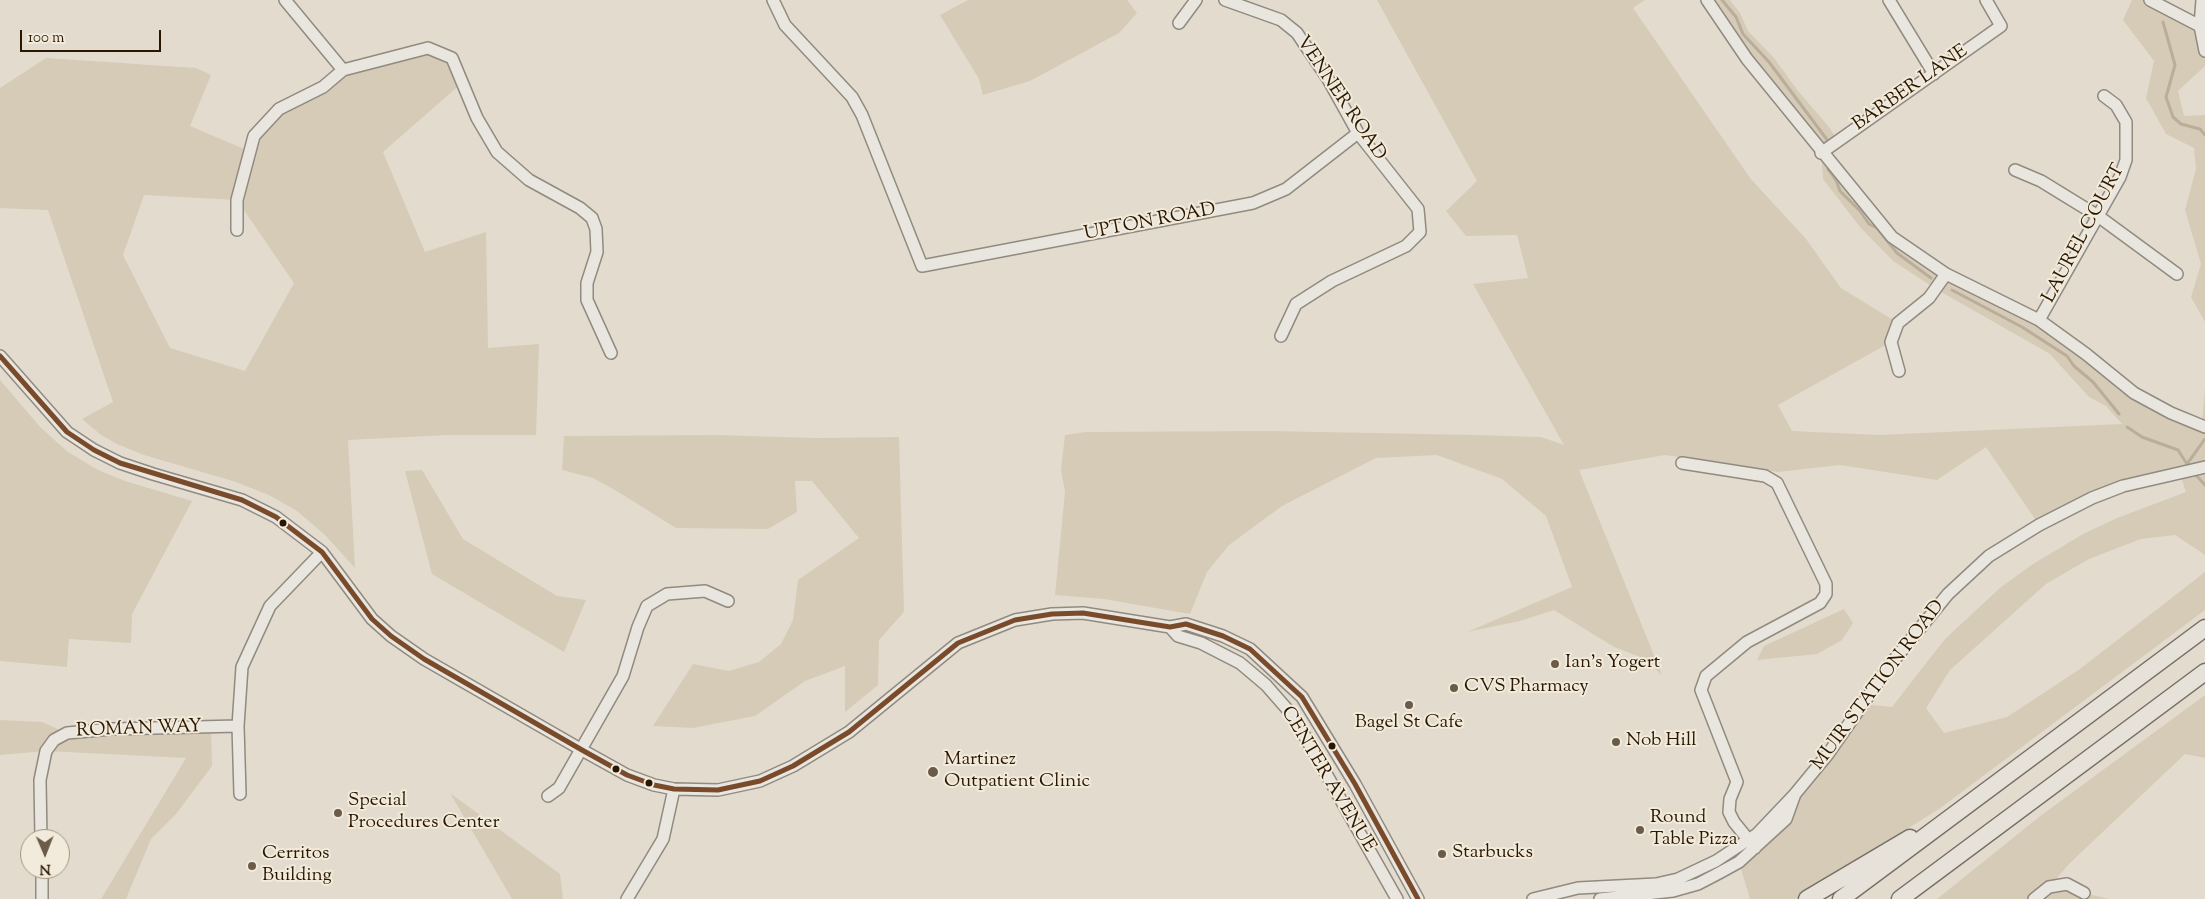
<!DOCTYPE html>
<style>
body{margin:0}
#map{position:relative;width:2205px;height:899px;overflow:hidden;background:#e3dcce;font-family:"Sorts Mill Goudy",serif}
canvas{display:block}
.north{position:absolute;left:20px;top:829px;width:50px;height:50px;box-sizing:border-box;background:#f2eada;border:1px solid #a29684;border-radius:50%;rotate:179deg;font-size:14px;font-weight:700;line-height:20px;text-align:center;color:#2a1702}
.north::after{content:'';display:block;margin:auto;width:18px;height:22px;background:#6b5c49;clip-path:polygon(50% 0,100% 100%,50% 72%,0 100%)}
.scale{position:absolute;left:20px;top:30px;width:141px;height:22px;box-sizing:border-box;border:2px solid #2a1702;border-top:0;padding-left:6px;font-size:15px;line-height:18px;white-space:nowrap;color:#2a1702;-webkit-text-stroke:4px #f2eada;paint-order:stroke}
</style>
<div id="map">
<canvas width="2205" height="899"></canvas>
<div class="north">N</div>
<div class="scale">100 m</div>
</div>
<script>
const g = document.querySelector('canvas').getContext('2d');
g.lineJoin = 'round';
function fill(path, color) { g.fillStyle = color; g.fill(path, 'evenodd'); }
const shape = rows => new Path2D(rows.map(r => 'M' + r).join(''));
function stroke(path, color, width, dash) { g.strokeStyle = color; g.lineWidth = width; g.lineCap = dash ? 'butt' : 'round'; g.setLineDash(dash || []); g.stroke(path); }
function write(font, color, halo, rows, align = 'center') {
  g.font = font + ' "Sorts Mill Goudy",serif'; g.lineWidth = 4; g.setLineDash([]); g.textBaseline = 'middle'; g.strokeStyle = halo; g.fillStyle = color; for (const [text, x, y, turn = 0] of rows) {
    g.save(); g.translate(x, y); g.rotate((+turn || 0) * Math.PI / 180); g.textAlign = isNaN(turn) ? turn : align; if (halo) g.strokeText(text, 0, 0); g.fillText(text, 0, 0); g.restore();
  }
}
fill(shape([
 [968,0,1127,0,1137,13,1119,33,1030,81,983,95,979,79,940,15],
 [1377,0,1645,0,1633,8,1750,178,1806,239,1841,288,1898,323,1891,342,1778,405,1792,431,1879,435,2122,424,2106,406,2089,397,2050,354,1936,289,1893,261,1860,227,1823,179,1821,153,1779,99,1713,0,1730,0,1740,13,1748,31,1774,58,1798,91,1829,127,1838,141,1822,152,1892,237,2039,320,2134,393,2202,425,2205,386,2205,555,2175,535,2141,539,2089,559,2046,584,1950,670,1926,708,1944,733,2007,717,2080,669,2205,572,2205,610,1939,809,1795,899,1750,899,1739,862,1795,794,1862,704,1892,707,1945,639,2001,587,2033,564,2083,534,2117,518,2186,492,2180,474,2123,486,2039,525,1986,447,1937,480,1840,465,1778,472,1665,455,1579,470,1662,675,1643,658,1614,647,1554,610,1520,621,1467,632,1572,587,1546,516,1502,479,1437,455,1376,458,1282,506,1229,545,1207,572,1190,614,1104,599,1055,595,1065,492,1061,470,1065,435,1086,432,1269,431,1475,435,1541,437,1564,445,1473,284,1528,278,1517,235,1466,236,1446,211,1477,181],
 [2132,0,2157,0,2200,26,2205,51,2205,66,2178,91,2184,116,2205,115,2205,322,2191,297,2201,264,2185,210,2196,169,2194,148,2166,134,2146,98,2154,61,2123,20],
 [428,48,452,58,463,82,383,152,425,252,486,232,488,348,539,344,536,435,448,435,348,440,355,568,325,535,297,511,269,495,236,482,144,455,117,444,101,435,82,419,113,402,48,210,0,208,0,88,46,58,196,68,211,75,190,126,249,151,279,109,343,70],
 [144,195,237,200,294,283,245,371,170,348,123,255],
 [0,380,41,428,68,452,98,470,125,481,192,501,132,614,131,643,69,639,67,667,0,661],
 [717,435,815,438,899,437,904,612,879,640,878,685,845,712,845,666,805,681,755,716,693,728,653,726,693,664,729,671,759,662,781,644,793,620,798,580,859,538,812,481,795,481,797,512,768,529,676,528,615,490,593,478,562,470,564,436],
 [422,470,463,539,557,596,586,600,564,652,432,574,405,471],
 [1844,609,1853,623,1842,640,1817,654,1757,660,1764,646],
 [2205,695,2205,758,2185,754,2070,863,2049,887,2067,884,2084,893,2109,899,1937,899,2039,817],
 [0,720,42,722,67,733,211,727,212,766,176,814,151,839,126,899,101,899,186,758,46,751,0,755],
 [450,793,560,874,563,899,512,899]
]), '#d5cbb7');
stroke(shape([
 [1722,0,1736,17,1743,34,1769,62,1828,141],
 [2163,22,2175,65,2166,97,2173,117,2181,124,2200,129,2205,135],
 [1828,169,1836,180,1840,191,1860,211,1869,224,1877,228,1897,253,1931,278],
 [1952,290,2022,327,2067,356,2074,366,2093,382,2119,414],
 [2127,427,2142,437,2178,450,2187,464],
 [2187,464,2205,439],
 [2194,473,2205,485]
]), '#baae9a', 3);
const minor = shape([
 [285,0,343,70],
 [773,0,785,25,852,97,862,115,922,266,1253,203,1286,189,1358,133],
 [1225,0,1281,20,1297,33,1328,79,1358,133,1418,209,1420,232,1406,246,1332,281,1296,304,1281,336],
 [1707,0,1747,59,1892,237,1946,274,2039,320,2086,354,2134,393,2171,413,2205,427],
 [1889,0,1934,74],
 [2150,0,2200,26],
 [2202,0,2200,26,2205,51],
 [1179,23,1196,0],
 [1821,153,2001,26,1986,0],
 [2015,170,2041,181,2098,216,2177,274],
 [237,230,237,200,254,136,279,109,323,87,343,70,428,48,452,58,477,118,497,152,529,180,580,208,592,218,596,229,597,252,587,283,587,300,611,353],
 [2039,320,2120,177,2126,160,2126,122,2116,105,2104,96],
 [0,356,67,432,94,450,120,463,153,474,242,500,276,517,322,552,372,619,391,636,424,659,582,750,627,775,654,785,674,789,718,790,760,781,793,766,849,732,958,643,1015,620,1052,614,1083,613,1170,627,1186,624,1223,636,1250,649,1302,697,1355,784,1418,899],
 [1899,371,1891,342,1898,323,1929,298,1946,274],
 [1682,463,1765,476,1777,483,1826,584,1826,594,1820,603,1747,642,1706,676,1701,690,1737,782,1730,799,1729,812,1734,822,1755,848],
 [1170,627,1178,636,1201,643,1240,663,1266,685,1294,717,1397,899],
 [240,794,238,726,242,667,270,606,322,552],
 [1795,794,1828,754,1890,665,1948,594,1989,556,2039,525,2092,498,2123,486,2205,467],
 [548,796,559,788,623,676,638,627,647,606,667,594,705,591,728,601],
 [41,839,40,780,46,751,54,740,67,733,111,729,238,726],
 [42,869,42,899],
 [627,899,663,839,674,789],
 [1533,899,1578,888,1656,884,1678,879,1716,861,1757,834,1795,794,1786,819,1739,862,1719,873,1698,884,1673,891,1600,899],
 [2034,899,2049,887,2067,884,2084,893]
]);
const highway = shape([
 [1807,899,1910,838],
 [1841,899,2205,628],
 [1900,899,2205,672]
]);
stroke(minor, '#908a80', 14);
stroke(highway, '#766f65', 19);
stroke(minor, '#e9e5df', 11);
stroke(highway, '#e6e1d9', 16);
stroke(shape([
 [0,356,67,432,94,450,120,463,242,500,276,517,322,552,372,619,391,636,424,659,582,750,627,775,654,785,674,789,718,790,760,781,793,766,849,732,958,643,1015,620,1052,614,1083,613,1170,627,1186,624,1223,636,1250,649,1302,697,1355,784,1418,899]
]), '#7a4b2a', 5);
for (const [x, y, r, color] of [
 [283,523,4.5,"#2a1702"],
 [1555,664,5,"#6b5c49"],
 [1454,688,5,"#6b5c49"],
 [1409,705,5,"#6b5c49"],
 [1616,742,5,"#6b5c49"],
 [1332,746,4.5,"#2a1702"],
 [616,769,4.5,"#2a1702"],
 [933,772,6,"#6b5c49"],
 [649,783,4.5,"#2a1702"],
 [338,813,5,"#6b5c49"],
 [1640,830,5,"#6b5c49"],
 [1442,854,5,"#6b5c49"],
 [252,866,5,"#6b5c49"]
]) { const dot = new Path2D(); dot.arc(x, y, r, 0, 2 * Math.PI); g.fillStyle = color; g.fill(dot); stroke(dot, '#f2eada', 2); }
write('19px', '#2a1702', '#f2eada', [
 ["BARBER LANE",1911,89,-35],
 ["VENNER ROAD",1340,99,56],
 ["UPTON ROAD",1150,223,-11],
 ["LAUREL COURT",2085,234,-62],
 ["MUIR STATION ROAD",1879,686,-53],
 ["ROMAN WAY",139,730,-2],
 ["CENTER AVENUE",1327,780,59]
]);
write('19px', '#2a1702', '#f2eada', [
 ["Ian's Yogert",1565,664],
 ["CVS Pharmacy",1464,688],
 ["Bagel St Cafe",1409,724,"center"],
 ["Nob Hill",1626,742],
 ["Martinez",944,761],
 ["Outpatient Clinic",944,783],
 ["Special",348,802],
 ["Procedures Center",348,824],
 ["Round",1650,819],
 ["Table Pizza",1650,841],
 ["Starbucks",1452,854],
 ["Cerritos",262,855],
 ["Building",262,877]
], 'left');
</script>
